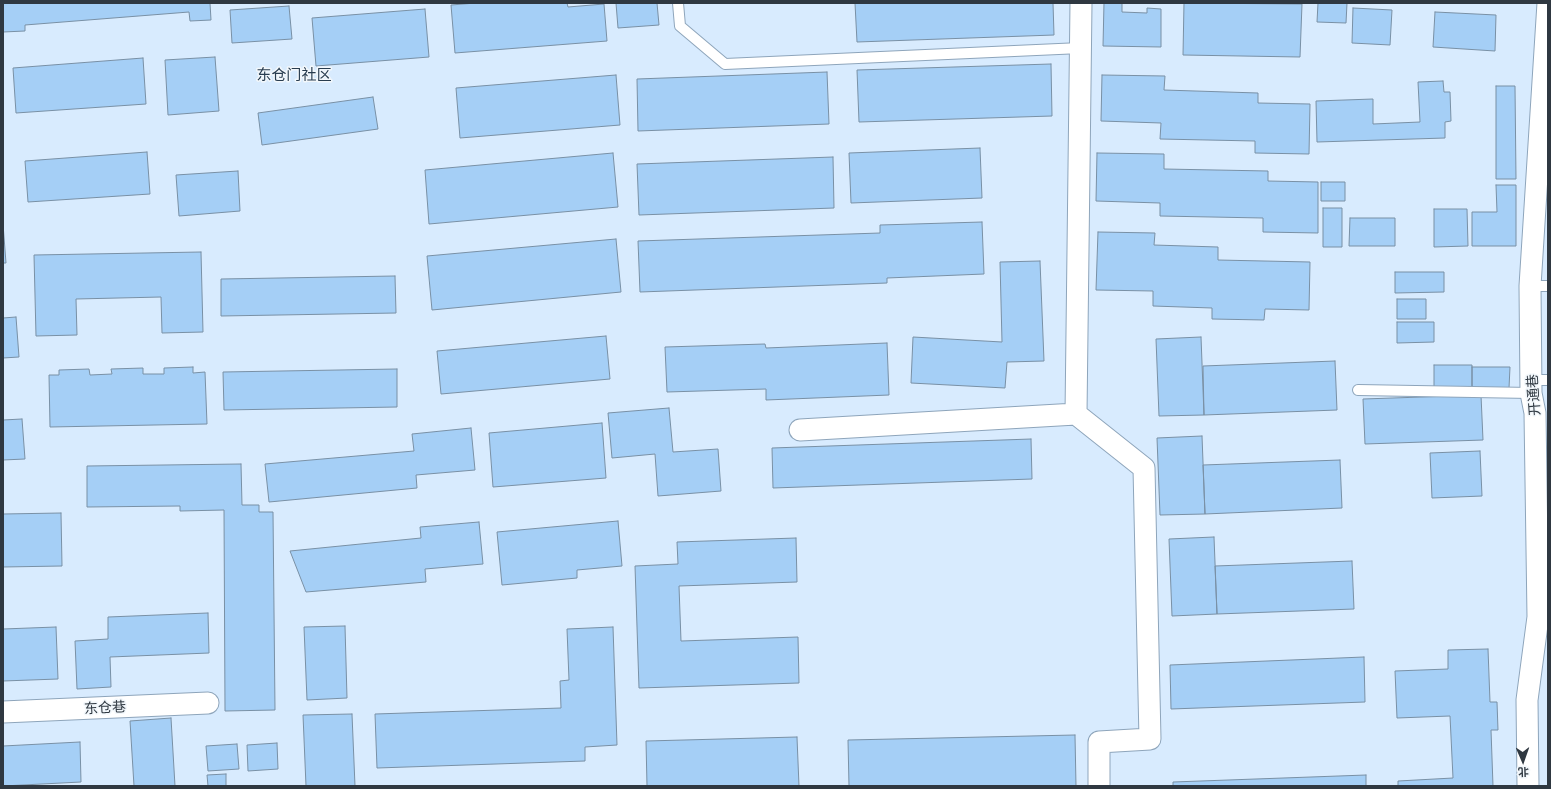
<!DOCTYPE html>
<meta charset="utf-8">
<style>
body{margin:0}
#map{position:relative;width:1551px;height:789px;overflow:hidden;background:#d8ebfe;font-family:Georgia,"Noto Sans SC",serif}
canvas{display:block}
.frame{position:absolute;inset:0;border:4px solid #2f3841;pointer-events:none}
.north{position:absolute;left:1503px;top:741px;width:40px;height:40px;-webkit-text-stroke:3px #f2f7fb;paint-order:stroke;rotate:178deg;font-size:11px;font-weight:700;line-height:16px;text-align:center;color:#2f3841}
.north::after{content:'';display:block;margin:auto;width:14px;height:18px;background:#2f3841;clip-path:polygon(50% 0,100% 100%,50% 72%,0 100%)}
</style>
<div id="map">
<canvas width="1551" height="789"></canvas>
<div class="frame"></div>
<div class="north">北</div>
</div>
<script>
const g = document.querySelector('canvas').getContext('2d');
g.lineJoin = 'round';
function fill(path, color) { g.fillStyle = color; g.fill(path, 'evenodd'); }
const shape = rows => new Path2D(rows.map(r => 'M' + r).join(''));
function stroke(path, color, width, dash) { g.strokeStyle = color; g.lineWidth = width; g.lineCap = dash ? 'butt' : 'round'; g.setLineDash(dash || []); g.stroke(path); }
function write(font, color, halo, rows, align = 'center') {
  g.font = font + ' Georgia,"Noto Sans SC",serif'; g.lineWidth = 3; g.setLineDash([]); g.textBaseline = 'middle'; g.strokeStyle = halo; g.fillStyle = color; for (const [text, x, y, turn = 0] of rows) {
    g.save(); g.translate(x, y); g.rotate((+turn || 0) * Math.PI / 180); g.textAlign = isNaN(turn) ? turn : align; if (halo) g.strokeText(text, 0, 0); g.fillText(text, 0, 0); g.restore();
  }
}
const building = shape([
 [3,3,210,3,211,20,190,21,189,12,25,25,25,31,3,32,3,3],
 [476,3,567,3,568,7,604,4,607,41,455,53,451,5,476,3],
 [616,3,657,3,659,25,618,28,616,3],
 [855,3,1053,3,1054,35,857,42,855,3],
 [1104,3,1122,3,1122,12,1147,13,1147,8,1161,9,1161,47,1103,46,1104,3],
 [1184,3,1302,4,1300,57,1183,55,1184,3],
 [1318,3,1347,3,1346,23,1317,22,1318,3],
 [289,6,292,39,232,43,230,10,289,6],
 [1353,8,1392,10,1390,45,1352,43,1353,8],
 [425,9,429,57,316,66,312,18,425,9],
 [1435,12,1496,15,1495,51,1433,47,1435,12],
 [215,57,219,111,168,115,165,60,215,57],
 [143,58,146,104,16,113,13,68,143,58],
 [1051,64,1052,116,859,122,857,70,1051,64],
 [827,72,829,124,638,131,637,79,827,72],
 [616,75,620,125,460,138,456,88,616,75],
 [1102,75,1165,76,1164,90,1258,93,1258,103,1310,104,1309,154,1255,153,1255,141,1160,139,1161,123,1101,121,1102,75],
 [1443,81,1444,92,1450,92,1451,121,1445,122,1445,138,1317,142,1316,101,1373,99,1373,124,1420,122,1418,82,1443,81],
 [1496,86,1515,86,1516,179,1496,179,1496,86],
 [373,97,378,129,262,145,258,113,373,97],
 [980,148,982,198,851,203,849,153,980,148],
 [147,152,150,194,28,202,25,161,147,152],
 [613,153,618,207,429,224,425,170,613,153],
 [1097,153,1164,154,1164,169,1268,171,1268,181,1318,182,1318,233,1263,232,1263,218,1160,216,1160,203,1096,201,1097,153],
 [833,157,834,208,639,215,637,164,833,157],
 [238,171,240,211,179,216,176,175,238,171],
 [1321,182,1345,182,1345,201,1321,201,1321,182],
 [1496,185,1516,185,1516,246,1472,246,1472,212,1497,212,1496,185],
 [1323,208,1342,208,1342,247,1323,247,1323,208],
 [1434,209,1467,209,1468,246,1434,247,1434,209],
 [1350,218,1395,218,1395,246,1349,246,1350,218],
 [982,222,984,274,887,278,887,283,640,292,638,241,880,233,880,225,982,222],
 [3,224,6,263,3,263,3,224],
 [1098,232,1155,233,1154,245,1218,247,1218,260,1310,262,1309,310,1265,309,1264,320,1212,319,1212,308,1153,306,1153,291,1096,290,1098,232],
 [616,239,621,292,432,310,427,256,616,239],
 [201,252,203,332,162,333,161,297,76,299,77,335,36,336,34,255,201,252],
 [1040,261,1044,361,1007,362,1005,388,911,383,913,337,1002,342,1000,262,1040,261],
 [1395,272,1444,272,1444,292,1395,293,1395,272],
 [395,276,396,313,221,316,221,279,395,276],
 [1397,299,1426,299,1426,319,1397,319,1397,299],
 [16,317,19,357,3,358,3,318,16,317],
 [1397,322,1434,322,1434,342,1397,343,1397,322],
 [606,336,610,379,441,394,437,351,606,336],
 [1201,337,1204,415,1159,416,1156,339,1201,337],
 [887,343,889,395,766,400,766,389,667,392,665,347,765,344,766,348,887,343],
 [1335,361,1337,410,1204,415,1203,366,1335,361],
 [1434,365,1472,365,1472,388,1434,387,1434,365],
 [193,367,193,373,205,372,207,424,50,427,49,375,59,375,59,370,89,369,90,375,112,374,111,369,143,368,143,374,164,374,164,368,193,367],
 [1472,367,1510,367,1509,388,1472,388,1472,367],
 [397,369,397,407,224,410,223,372,397,369],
 [1481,395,1483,440,1365,444,1363,399,1481,395],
 [669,408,673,452,718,449,721,491,658,496,655,454,612,458,608,413,669,408],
 [22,419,25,459,3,460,3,420,22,419],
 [602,423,606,478,493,487,489,433,602,423],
 [471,428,475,470,416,475,417,488,269,502,265,464,414,451,412,434,471,428],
 [1202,436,1205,514,1160,515,1157,438,1202,436],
 [1031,439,1032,479,773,488,772,448,1031,439],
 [1480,451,1482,496,1432,498,1430,453,1480,451],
 [1340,460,1342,508,1205,514,1203,465,1340,460],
 [241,464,242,505,259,505,259,512,273,512,275,710,225,711,224,510,180,511,180,506,87,507,87,466,241,464],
 [61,513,62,566,3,567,3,514,61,513],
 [618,521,622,566,577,570,577,578,502,585,497,532,618,521],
 [479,522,483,564,425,569,426,582,306,592,290,551,421,538,420,527,479,522],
 [1214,537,1217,614,1172,616,1169,539,1214,537],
 [796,538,797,582,679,586,681,641,798,637,799,683,639,688,635,566,678,564,677,542,796,538],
 [1352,561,1354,609,1217,614,1215,566,1352,561],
 [208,613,209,653,110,657,111,687,77,689,75,641,108,639,108,617,208,613],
 [345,626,347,698,307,700,304,627,345,626],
 [56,627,58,679,3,681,3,629,56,627],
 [613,627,617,745,585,747,585,761,377,768,375,714,561,708,560,681,569,680,567,629,613,627],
 [1488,649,1490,702,1497,702,1498,730,1491,730,1493,786,1398,786,1398,781,1453,778,1450,716,1397,718,1395,671,1448,669,1448,650,1488,649],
 [1364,657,1365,702,1171,709,1170,665,1364,657],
 [352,714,355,786,306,786,303,715,352,714],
 [171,718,175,786,134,786,130,721,171,718],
 [1075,735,1076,786,849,786,848,740,1075,735],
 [797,737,799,786,647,786,646,741,797,737],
 [80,742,81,782,3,786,3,746,80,742],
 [277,743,278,769,248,771,247,745,277,743],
 [237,744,239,769,208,771,206,746,237,744],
 [226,774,226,786,208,786,207,775,226,774],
 [1366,775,1366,786,1173,786,1173,782,1366,775]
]);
fill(building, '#a5cff6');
stroke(building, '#7990a5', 1);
const lane = shape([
 [678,3,680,26,725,64,1081,48],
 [1530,286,1548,286],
 [1531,380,1548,380],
 [1358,390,1531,393]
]);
const street = shape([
 [1076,414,1081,3],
 [800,430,1076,414,1144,468,1150,739,1099,742,1099,786],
 [3,712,208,703],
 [1528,786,1527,700,1538,617,1535,413,1531,393,1530,286,1548,3]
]);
stroke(lane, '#8ea5bb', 12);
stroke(street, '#8ea5bb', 23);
stroke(lane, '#fff', 10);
stroke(street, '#fff', 21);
write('14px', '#2f3841', '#f2f7fb', [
 ["开通巷",1533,395,-94],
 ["东仓巷",105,707,-3]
]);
write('15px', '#283c4f', '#f2f7fb', [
 ["东仓门社区",294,74]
]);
</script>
